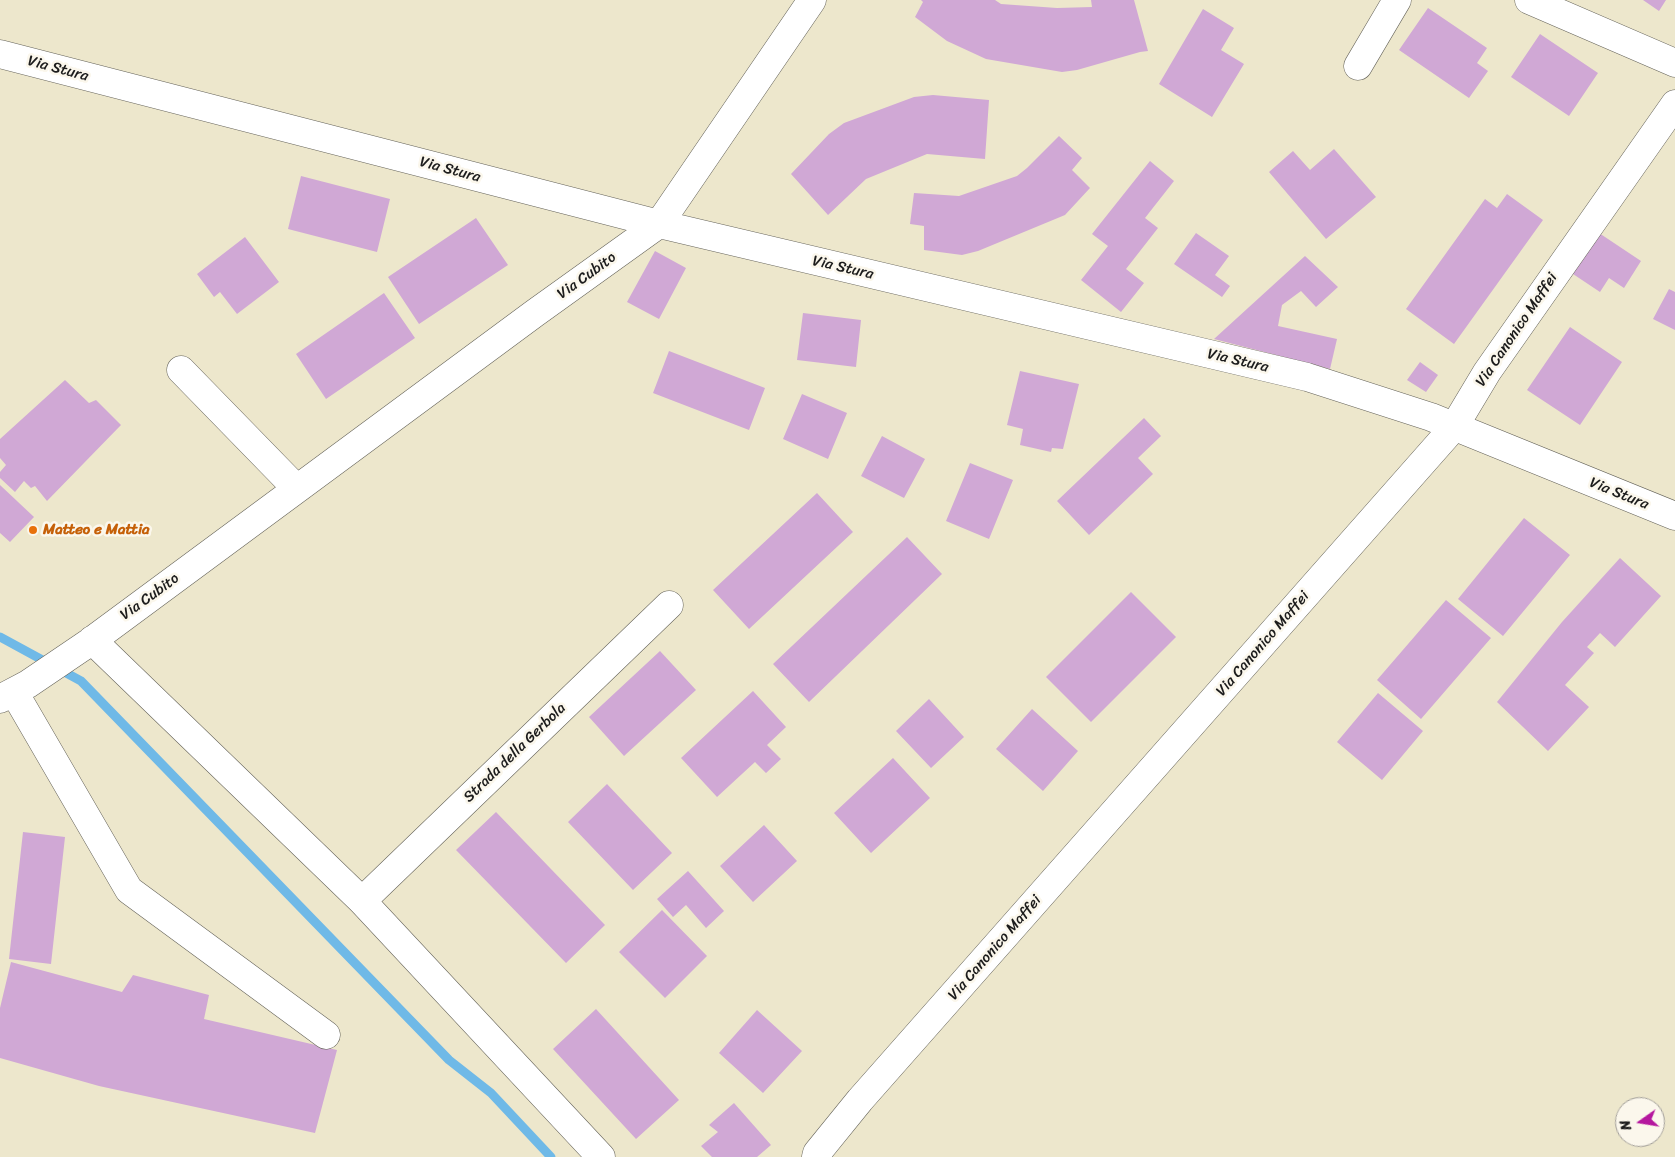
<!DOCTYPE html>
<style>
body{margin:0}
#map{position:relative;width:1675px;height:1157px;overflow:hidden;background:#ede7cc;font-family:Sriracha,sans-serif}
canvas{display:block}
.north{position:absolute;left:1615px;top:1097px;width:50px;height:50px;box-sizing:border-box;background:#fbf7ec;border:1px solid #a29f99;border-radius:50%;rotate:257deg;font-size:14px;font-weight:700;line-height:20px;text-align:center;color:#1c1c1c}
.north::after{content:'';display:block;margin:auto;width:18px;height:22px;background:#b5179e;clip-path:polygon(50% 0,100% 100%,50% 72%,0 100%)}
</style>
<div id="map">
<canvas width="1675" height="1157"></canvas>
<div class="north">N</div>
</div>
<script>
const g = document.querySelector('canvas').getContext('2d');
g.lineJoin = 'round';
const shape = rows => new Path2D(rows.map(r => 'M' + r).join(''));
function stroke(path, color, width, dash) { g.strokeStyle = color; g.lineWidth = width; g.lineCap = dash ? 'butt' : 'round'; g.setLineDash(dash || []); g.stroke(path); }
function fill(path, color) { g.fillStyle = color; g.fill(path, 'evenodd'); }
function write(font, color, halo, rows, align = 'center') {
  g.font = font + ' Sriracha,sans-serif'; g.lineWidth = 5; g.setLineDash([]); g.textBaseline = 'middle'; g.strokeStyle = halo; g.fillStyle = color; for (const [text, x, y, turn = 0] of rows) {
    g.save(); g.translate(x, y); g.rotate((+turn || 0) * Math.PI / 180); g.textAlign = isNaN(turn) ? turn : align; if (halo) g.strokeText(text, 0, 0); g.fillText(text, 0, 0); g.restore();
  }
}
stroke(shape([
 [0,637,81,681,449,1060,491,1093,551,1157]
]), '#6fb9e7', 9);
fill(shape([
 [921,0,995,0,1001,4,1057,8,1092,7,1091,0,1134,0,1148,51,1140,52,1077,70,1062,72,986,59,947,41,915,17,923,2],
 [1643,0,1666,0,1659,11],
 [1428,8,1487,48,1477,63,1488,71,1469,98,1399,50],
 [1203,9,1234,28,1221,50,1244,64,1212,117,1159,84],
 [1540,34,1598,73,1569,116,1511,77],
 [933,95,989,100,985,159,927,154,866,179,828,215,791,174,829,134,844,123,914,97],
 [1059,136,1082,158,1072,170,1090,188,1065,215,978,251,962,255,924,250,924,226,910,224,914,193,959,196,1017,176,1027,168],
 [1334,149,1376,197,1326,239,1269,172,1293,151,1310,170],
 [1150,161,1174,181,1145,218,1158,228,1126,269,1144,283,1121,312,1081,280,1108,246,1092,234],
 [301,176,390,199,377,252,288,229],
 [1507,194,1543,220,1454,344,1406,309,1485,199,1497,208],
 [476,218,508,265,419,324,388,277],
 [1596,231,1641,261,1624,288,1609,278,1600,292,1570,272],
 [1196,233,1229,256,1215,275,1230,286,1222,297,1174,264],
 [245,237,279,282,237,314,220,292,214,297,197,274],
 [655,251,686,268,659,319,627,302],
 [1305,256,1338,287,1316,307,1301,291,1282,305,1278,326,1337,339,1330,369,1214,339],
 [1669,289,1675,292,1675,330,1653,319],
 [384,293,415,338,326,399,296,354],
 [803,313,861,320,856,367,797,360],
 [1570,327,1622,362,1580,425,1527,390],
 [669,351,765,388,749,430,653,393],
 [1420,362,1438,375,1426,392,1407,380],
 [1020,371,1079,384,1063,449,1052,448,1051,452,1020,445,1023,429,1007,425],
 [65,380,89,403,96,400,121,425,47,501,35,486,31,488,24,481,15,492,0,478,0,472,6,465,0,458,0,439],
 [802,394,847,413,828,459,783,439],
 [1144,418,1161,436,1138,458,1153,474,1089,535,1057,501],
 [882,436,925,459,904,498,861,476],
 [970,463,1013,480,989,539,946,521],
 [0,485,34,517,10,542,0,533],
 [817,493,853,532,749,629,713,590],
 [1524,518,1570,555,1503,636,1458,599],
 [907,537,942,574,809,702,773,664],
 [1620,558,1661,596,1615,647,1600,633,1587,647,1594,653,1565,685,1589,707,1548,751,1497,702,1562,622],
 [1131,592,1176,637,1091,722,1046,677],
 [1446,600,1491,638,1421,719,1377,680],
 [660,651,696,690,624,756,589,717],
 [753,691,786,727,767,745,781,759,766,773,755,762,717,797,681,758],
 [1378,693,1423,731,1382,780,1337,742],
 [929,699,964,737,931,768,896,731],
 [1032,709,1078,751,1043,791,996,749],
 [893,758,930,798,871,853,834,813],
 [607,784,672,853,633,890,568,822],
 [496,812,605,925,566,963,456,850],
 [764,825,797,861,753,902,720,866],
 [23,832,65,837,51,964,9,959],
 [688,871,724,911,706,928,686,905,673,917,657,899],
 [662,910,707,956,665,998,619,952],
 [11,962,122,992,133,975,209,995,204,1019,337,1050,315,1133,99,1086,0,1058,0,1008],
 [596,1009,679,1100,636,1139,553,1049],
 [757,1010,802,1051,763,1093,719,1053],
 [734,1103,771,1145,757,1157,712,1157,701,1146,718,1132,709,1125]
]), '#d0a8d5');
const minor = shape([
 [1529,0,1675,63],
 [0,54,659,224,1307,377,1431,417,1675,516],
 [1358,66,1397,0],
 [181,370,297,489],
 [92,640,362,901,601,1157],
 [14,692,129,890,326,1035],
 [0,699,28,684,90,642,535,313,659,224,812,0],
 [362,901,669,605],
 [816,1157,817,1153,860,1100,1454,427,1487,372,1675,104]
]);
stroke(minor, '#65635a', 29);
stroke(minor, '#fff', 28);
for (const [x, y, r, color] of [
 [33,530,5,"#e8710a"]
]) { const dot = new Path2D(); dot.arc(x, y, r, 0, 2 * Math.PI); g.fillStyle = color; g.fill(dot); stroke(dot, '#fbf7ec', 2); }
write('15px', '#1c1c1c', '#fbf7ec', [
 ["Via Stura",58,69,15],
 ["Via Stura",450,170,15],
 ["Via Stura",843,268,13],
 ["Via Cubito",587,276,-36],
 ["Via Canonico Maffei",1517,330,-56],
 ["Via Stura",1238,361,13],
 ["Via Stura",1619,494,22],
 ["Via Cubito",150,597,-36],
 ["Via Canonico Maffei",1263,644,-49],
 ["Strada della Gerbola",515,753,-44],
 ["Via Canonico Maffei",995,948,-49]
]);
write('bold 15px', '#c56008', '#fbf7ec', [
 ["Matteo e Mattia",43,530]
], 'left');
</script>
